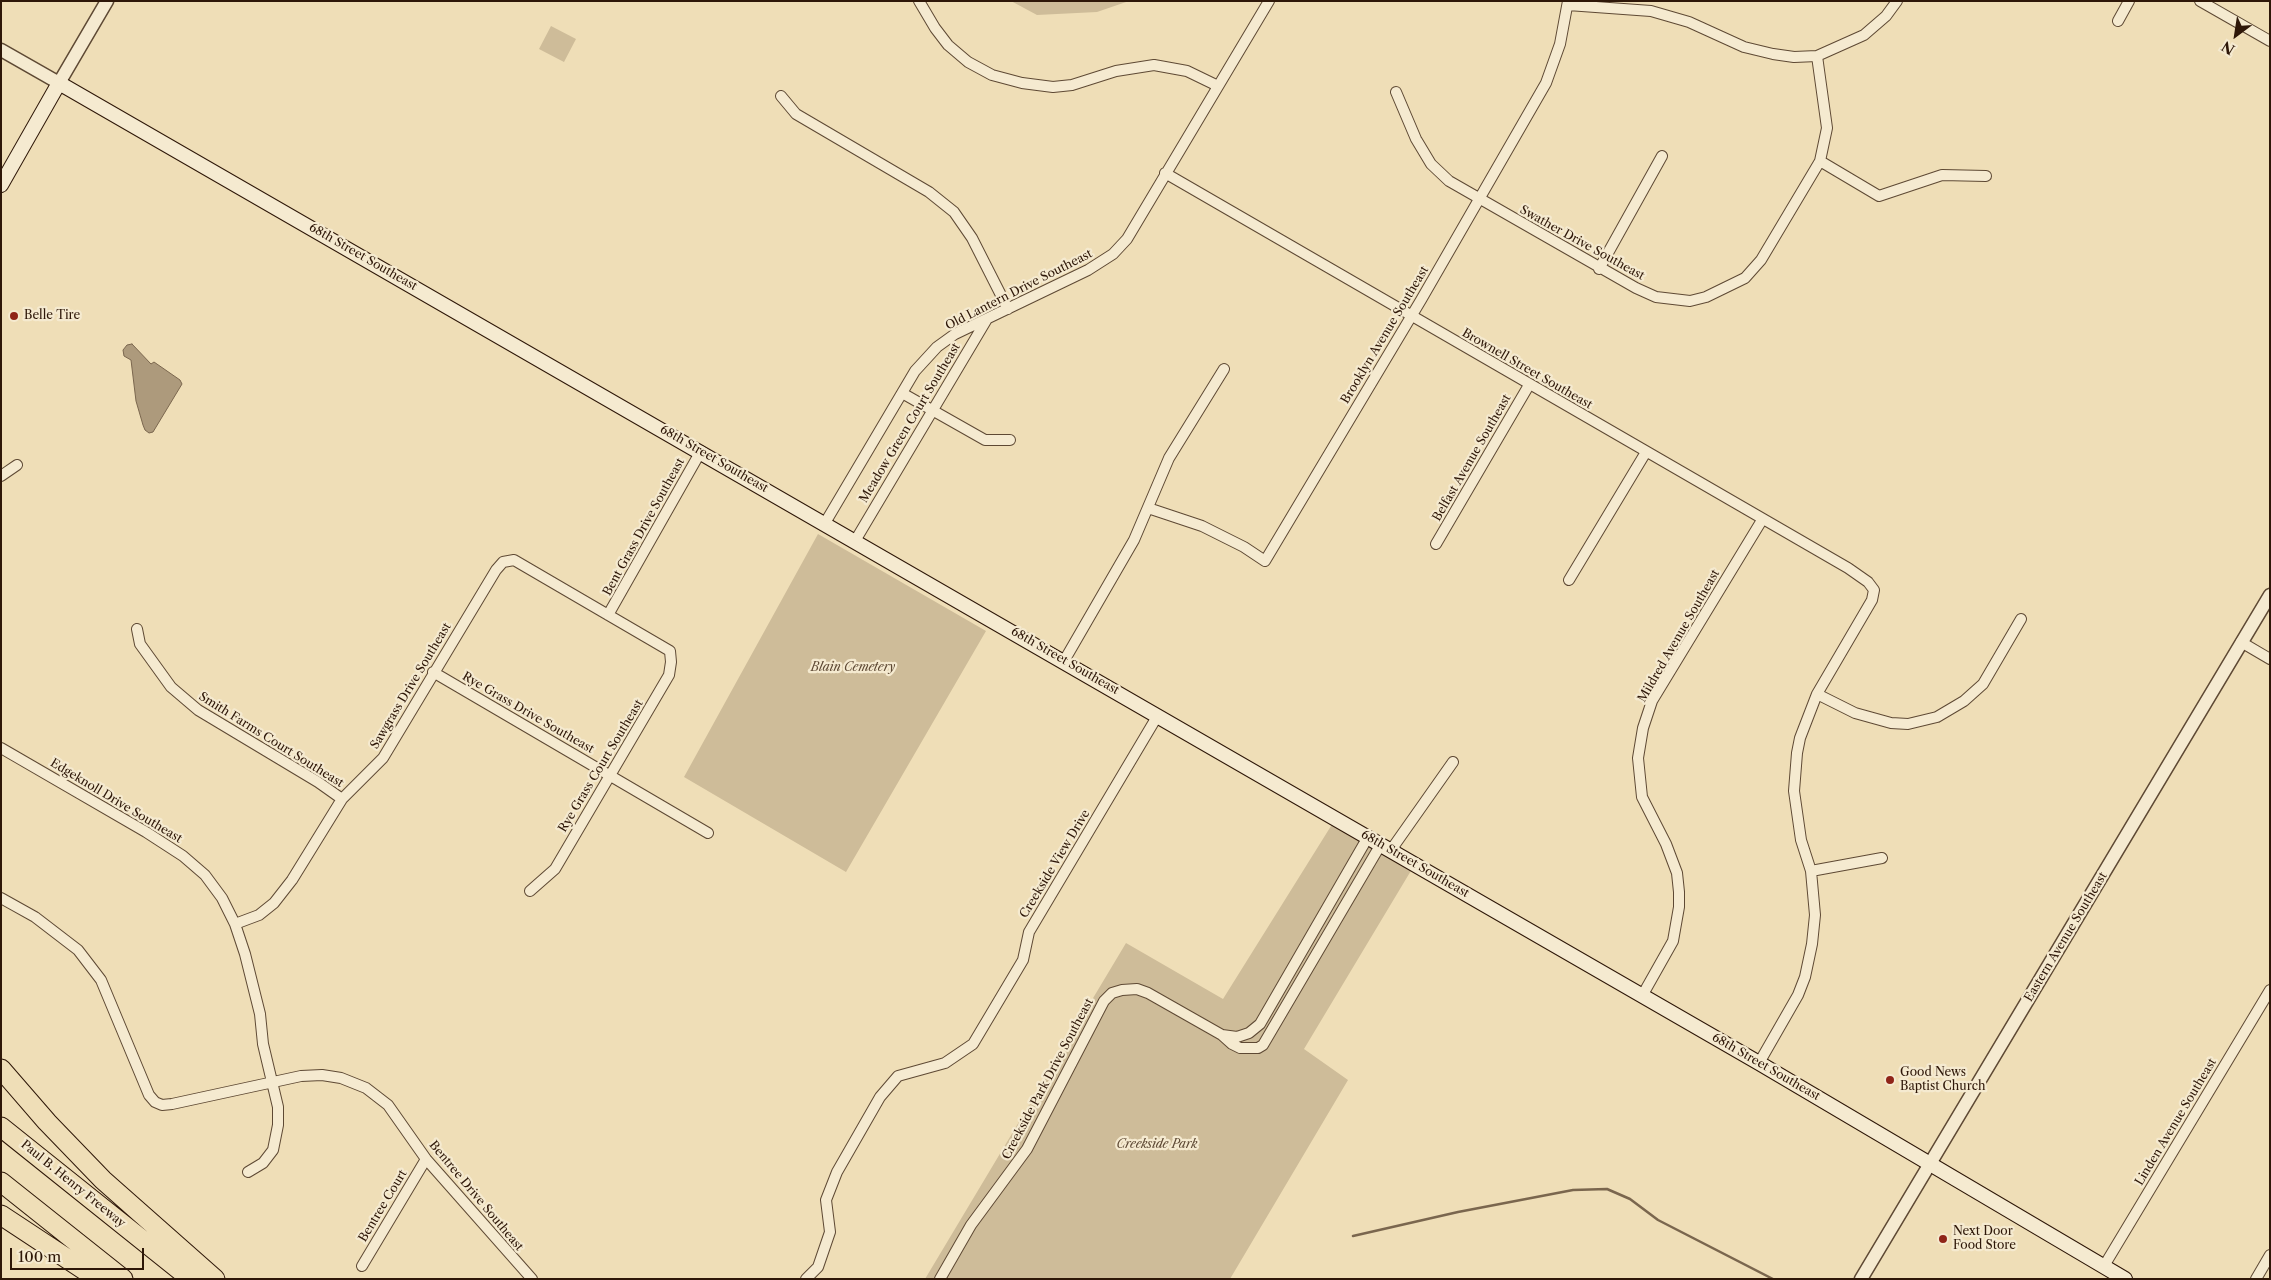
<!DOCTYPE html>
<style>
body{margin:0}
#map{position:relative;width:2271px;height:1280px;overflow:hidden;background:#efdeb7;font-family:"Libre Caslon Text",serif}
canvas{display:block}
.frame{position:absolute;inset:0;border:2px solid #2e1708;pointer-events:none}
.north{position:absolute;left:2211px;top:10px;width:50px;height:50px;-webkit-text-stroke:4px #f5ead0;paint-order:stroke;rotate:211deg;font-size:14px;font-weight:700;line-height:20px;text-align:center;color:#2e1708}
.north::after{content:'';display:block;margin:auto;width:18px;height:22px;background:#2e1708;clip-path:polygon(50% 0,100% 100%,50% 72%,0 100%)}
.scale{position:absolute;left:10px;top:1248px;width:134px;height:22px;box-sizing:border-box;border:2px solid #2e1708;border-top:0;padding-left:6px;font-size:15px;line-height:18px;white-space:nowrap;color:#2e1708;-webkit-text-stroke:4px #f5ead0;paint-order:stroke}
</style>
<div id="map">
<canvas width="2271" height="1280"></canvas>
<div class="frame"></div>
<div class="north">N</div>
<div class="scale">100 m</div>
</div>
<script>
const g = document.querySelector('canvas').getContext('2d');
g.lineJoin = 'round';
function fill(path, color) { g.fillStyle = color; g.fill(path, 'evenodd'); }
const shape = rows => new Path2D(rows.map(r => 'M' + r).join(''));
function stroke(path, color, width, dash) { g.strokeStyle = color; g.lineWidth = width; g.lineCap = dash ? 'butt' : 'round'; g.setLineDash(dash || []); g.stroke(path); }
function write(font, color, halo, rows, align = 'center') {
  g.font = font + ' "Libre Caslon Text",serif'; g.lineWidth = 4.5; g.setLineDash([]); g.textBaseline = 'middle'; g.strokeStyle = halo; g.fillStyle = color; for (const [text, x, y, turn = 0] of rows) {
    g.save(); g.translate(x, y); g.rotate((+turn || 0) * Math.PI / 180); g.textAlign = isNaN(turn) ? turn : align; if (halo) g.strokeText(text, 0, 0); g.fillText(text, 0, 0); g.restore();
  }
}
fill(shape([
 [1011,1,1129,1,1097,12,1037,15],
 [551,26,576,39,564,62,539,49],
 [818,534,986,631,846,872,684,777],
 [1336,818,1415,864,1304,1049,1348,1080,1230,1279,925,1279,1126,943,1223,999]
]), '#cebc99');
const water = shape([
 [132,344,151,364,154,362,180,380,182,384,153,432,149,433,145,430,143,425,136,401,131,360,124,356,123,350,127,345,132,344]
]);
fill(water, '#ad9a7c');
stroke(water, '#7a664e', 1);
stroke(shape([
 [1353,1236,1458,1212,1573,1190,1607,1189,1630,1199,1658,1220,1773,1279]
]), '#7a664e', 2.5);
const minor = shape([
 [919,1,935,28,948,45,968,62,992,75,1022,83,1053,87,1072,85,1116,71,1154,65,1187,71,1218,86],
 [2200,1,2270,41],
 [1568,5,1651,11,1689,22,1744,47,1773,54,1794,57,1817,56,1864,35,1886,16,1897,1],
 [2118,21,2129,1],
 [1396,92,1416,139,1431,164,1449,181,1636,288,1656,297,1690,301,1706,297,1745,278,1761,260,1820,161,1827,128,1817,56],
 [781,96,796,114,929,192,954,212,972,238,1008,309],
 [1820,161,1879,196,1942,175,1986,176],
 [1165,173,1848,568,1868,582,1874,590,1872,600,1817,694,1800,738,1797,753,1794,791,1801,840,1811,871,1815,915,1812,944,1805,977,1798,995,1759,1063],
 [1599,269,1662,156],
 [902,393,985,440,1010,440],
 [1,476,17,465],
 [1148,508,1202,526,1244,547,1265,561,1421,300,1546,83,1560,44,1568,1],
 [825,523,915,371,937,347,955,334,1088,270,1113,254,1127,239,1269,1],
 [855,541,987,319],
 [1436,544,1529,385],
 [1569,580,1646,452],
 [608,615,701,451],
 [137,629,140,644,171,687,198,710,318,782,342,799],
 [2241,642,2270,659],
 [1064,661,1134,540,1169,458,1224,369],
 [433,672,708,833],
 [1817,694,1855,713,1891,723,1908,724,1937,717,1964,701,1983,684,2021,619],
 [1,748,146,832,183,856,205,875,222,898,235,924,245,954,260,1014,263,1044,278,1107,278,1125,273,1150,263,1163,248,1172],
 [1391,850,1453,762],
 [1811,871,1882,858],
 [1,898,35,917,78,950,101,980,149,1095,155,1102,162,1105,172,1104,301,1076,322,1075,341,1078,366,1088,388,1105,426,1159,532,1279],
 [235,924,259,915,274,903,292,880,342,799,383,758,496,570,503,562,514,560,670,651,671,662,669,675,555,869,530,891],
 [1642,996,1673,941,1679,907,1679,892,1677,873,1666,844,1642,797,1638,758,1643,728,1652,701,1762,520],
 [1222,1035,1237,1037,1249,1033,1260,1024,1368,837],
 [362,1266,426,1159],
 [2104,1266,2270,990],
 [806,1279,818,1267,830,1232,826,1200,837,1172,880,1097,898,1076,945,1063,973,1044,1023,960,1029,932,1158,715],
 [940,1279,971,1225,1027,1149,1104,1001,1112,993,1122,990,1137,989,1148,993,1222,1035,1232,1044,1240,1048,1258,1048,1263,1045,1381,844],
 [2256,1279,2270,1255]
]);
const tertiary = shape([
 [1,50,59,83,107,1],
 [1861,1279,2270,595]
]);
const secondary = shape([
 [1,185,59,83,1759,1063,2125,1279]
]);
const motorway = shape([
 [1,1069,47,1122,103,1180,215,1279],
 [1,1127,191,1279],
 [1,1182,123,1279],
 [1,1215,98,1279]
]);
stroke(minor, '#5e4934', 12);
stroke(tertiary, '#5e4934', 15);
stroke(secondary, '#2e1708', 16);
stroke(motorway, '#2e1708', 21);
stroke(minor, '#f5ead0', 10);
stroke(tertiary, '#f5ead0', 12);
stroke(secondary, '#f5ead0', 14);
stroke(motorway, '#efdeb7', 19);
for (const [x, y, r, color] of [
 [14,316,5,"#8f2418"],
 [1890,1080,5,"#8f2418"],
 [1943,1239,5,"#8f2418"]
]) { const dot = new Path2D(); dot.arc(x, y, r, 0, 2 * Math.PI); g.fillStyle = color; g.fill(dot); stroke(dot, '#f5ead0', 2); }
write('12px', '#2e1708', '#f5ead0', [
 ["Swather Drive Southeast",1582,243,29],
 ["68th Street Southeast",363,257,30],
 ["Old Lantern Drive Southeast",1019,290,-27],
 ["Brooklyn Avenue Southeast",1385,335,-59],
 ["Brownell Street Southeast",1527,369,30],
 ["Meadow Green Court Southeast",910,423,-59],
 ["Belfast Avenue Southeast",1472,458,-60],
 ["68th Street Southeast",714,459,30],
 ["Bent Grass Drive Southeast",644,527,-61],
 ["Mildred Avenue Southeast",1679,636,-60],
 ["68th Street Southeast",1065,661,30],
 ["Sawgrass Drive Southeast",411,686,-59],
 ["Rye Grass Drive Southeast",528,713,30],
 ["Smith Farms Court Southeast",271,740,32],
 ["Rye Grass Court Southeast",601,766,-59],
 ["Edgeknoll Drive Southeast",116,801,31],
 ["Creekside View Drive",1055,864,-59],
 ["68th Street Southeast",1415,864,30],
 ["Eastern Avenue Southeast",2066,937,-59],
 ["68th Street Southeast",1766,1067,30],
 ["Creekside Park Drive Southeast",1048,1079,-62],
 ["Linden Avenue Southeast",2176,1122,-59],
 ["Paul B. Henry Freeway",73,1184,39],
 ["Bentree Drive Southeast",476,1196,50],
 ["Bentree Court",383,1206,-59]
]);
write('12px', '#2e1708', '#f5ead0', [
 ["Belle Tire",24,316],
 ["Good News",1900,1073],
 ["Baptist Church",1900,1087],
 ["Next Door",1953,1232],
 ["Food Store",1953,1246]
], 'left');
write('italic 12px', '#5e4934', '#f5ead0', [
 ["Blain Cemetery",853,668],
 ["Creekside Park",1157,1145]
]);
</script>
